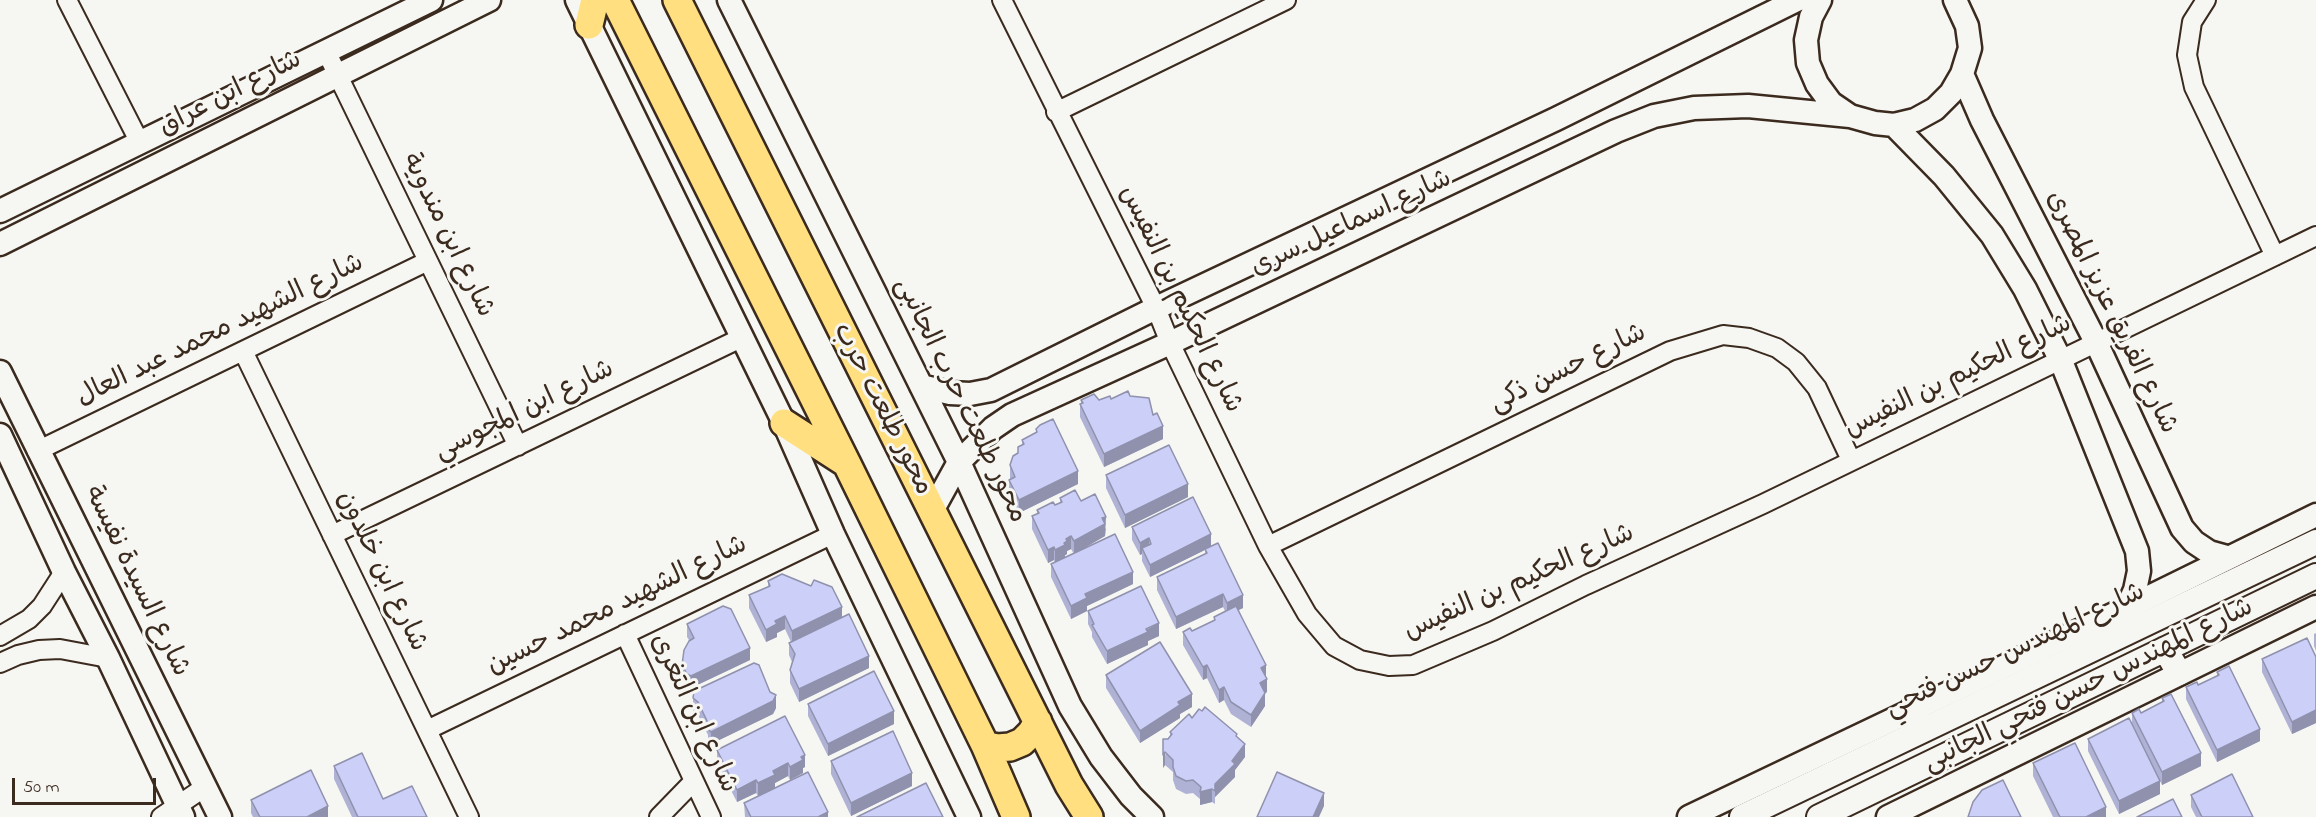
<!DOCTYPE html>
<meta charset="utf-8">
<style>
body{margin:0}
#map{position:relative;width:2316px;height:817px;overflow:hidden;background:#f6f6f2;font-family:"Indie Flower",sans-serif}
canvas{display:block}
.scale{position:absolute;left:12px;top:778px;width:144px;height:27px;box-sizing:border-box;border:3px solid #3b2a1e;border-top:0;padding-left:8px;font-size:18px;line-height:21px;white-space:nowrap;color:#3b2a1e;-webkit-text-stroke:4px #f6f6f2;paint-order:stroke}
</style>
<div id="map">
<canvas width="2316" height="817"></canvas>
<div class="scale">50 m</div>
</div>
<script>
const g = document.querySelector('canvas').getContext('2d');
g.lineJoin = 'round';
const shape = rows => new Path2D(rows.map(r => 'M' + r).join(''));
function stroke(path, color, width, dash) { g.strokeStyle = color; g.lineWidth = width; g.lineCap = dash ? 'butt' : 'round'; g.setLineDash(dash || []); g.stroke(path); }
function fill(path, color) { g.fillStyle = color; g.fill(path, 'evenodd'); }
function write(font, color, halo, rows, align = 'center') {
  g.font = font + ' "Indie Flower","Playpen Sans Arabic",sans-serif'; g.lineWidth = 6; g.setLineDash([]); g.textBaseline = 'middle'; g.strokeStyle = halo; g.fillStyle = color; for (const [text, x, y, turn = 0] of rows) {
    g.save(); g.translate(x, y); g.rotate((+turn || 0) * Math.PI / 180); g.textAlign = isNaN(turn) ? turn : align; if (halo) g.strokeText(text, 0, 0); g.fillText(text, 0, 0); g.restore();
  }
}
const minor = shape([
 [67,0,139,141],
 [1002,0,1156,308,1170,343,1268,546,1307,614,1334,646,1360,660,1389,666,1413,665,1493,631,1586,585,1763,504,2316,236],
 [2206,0,2192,22,2187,55,2194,87,2275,256],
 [326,51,518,446],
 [1056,112,1286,0],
 [243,351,469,817],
 [37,451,428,261],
 [332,535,741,338],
 [1268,546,1670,351,1723,335,1749,338,1777,348,1796,362,1817,388,1851,460],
 [625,634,711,817],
 [0,636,29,619,42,606,64,572],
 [0,663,18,655,39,650,60,649,108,658],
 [427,730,833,534],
 [161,817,205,787],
 [659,817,694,781]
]);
const tertiary = shape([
 [577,0,784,423,833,534,969,817],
 [729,0,959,462,1070,706,1101,757,1131,796,1152,817],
 [1820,0,1811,17,1806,40,1808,63,1817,84,1831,103,1850,116,1875,123,1894,125,1915,120,1935,109,1951,93,1962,74,1970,48,1967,26,1955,0],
 [1962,74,1982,120,2096,342,2182,528,2194,542,2209,552,2227,557],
 [1894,125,1944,176,1992,235,2025,289,2061,361,2137,551,2139,571,2135,590,2127,608],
 [0,211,431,0],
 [0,244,489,0],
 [0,372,220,817],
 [921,386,950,393,970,394,991,390,1156,308,1556,119,1797,0],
 [0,435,64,572,108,658,183,817],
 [932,511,959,462,993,428,1012,415,1170,343,1616,131,1654,116,1694,108,1748,106,1850,116],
 [1689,817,2127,608,2316,515],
 [1888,817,2316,607]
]);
const secondary = shape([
 [2165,649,2179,673],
 [1912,709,1922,730],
 [1742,817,2316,542],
 [1819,817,2316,576]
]);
const primary = shape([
 [615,0,847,464,985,745,1016,817],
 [677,0,1069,785,1089,817],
 [589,25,595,0],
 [784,423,846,463],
 [985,745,997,748,1010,747,1022,742,1031,733,1038,722]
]);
stroke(minor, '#3b2a1e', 22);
stroke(tertiary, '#3b2a1e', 27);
stroke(secondary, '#3b2a1e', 28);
stroke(primary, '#3b2a1e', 32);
stroke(minor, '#f6f6f2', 18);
stroke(tertiary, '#f6f6f2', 22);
stroke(secondary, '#f6f6f2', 24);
stroke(primary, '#ffdf80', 27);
fill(shape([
 [1130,396,1153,415,1163,439,1104,467,1080,417,1080,404,1081,403,1081,400,1099,400],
 [1036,429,1078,484,1019,513,1009,493,1009,480,1010,479,1010,465,1018,453,1018,447,1022,445,1022,440,1036,433],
 [1106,475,1188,497,1125,528,1106,488],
 [1060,498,1081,501,1106,529,1105,536,1074,554,1071,549,1067,551,1067,554,1055,563,1054,560,1048,563,1032,529,1032,516,1037,514,1037,510,1055,505,1060,503],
 [1132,527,1211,546,1243,608,1239,610,1266,677,1267,692,1265,693,1265,706,1251,727,1231,714,1224,700,1219,703,1207,678,1203,680,1183,645,1183,632,1192,631,1214,620,1214,617,1225,611,1223,607,1176,629,1157,590,1157,577,1205,554,1205,550,1150,577,1142,561,1142,554,1140,555,1132,540],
 [1051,564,1133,584,1087,606,1087,611,1071,619,1051,577],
 [768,581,842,618,869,668,799,702,790,683,790,670,792,662,789,655,789,643,791,642,785,629,777,633,777,637,766,642,749,608,749,595,768,587],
 [1088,611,1159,636,1148,641,1148,645,1107,664,1092,637,1092,632,1088,624],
 [687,624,750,660,691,688,687,687,682,677,682,665,689,640,687,637],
 [2316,633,2316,651,2314,646,2314,634],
 [2316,657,2316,723,2292,734,2262,672,2262,659],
 [2217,672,2260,741,2217,762,2186,699,2186,687,2198,685,2217,676],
 [1106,675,1192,707,1180,714,1180,718,1140,743,1106,688],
 [693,698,776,708,773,714,711,744,708,742,708,735,698,715,693,711],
 [2162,698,2201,766,2162,785,2160,781,2160,794,2119,814,2088,751,2088,739,2132,724,2132,713,2141,713,2162,702],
 [808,704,894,724,828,756,808,716],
 [1192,718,1237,738,1245,757,1235,770,1235,777,1215,797,1215,804,1212,802,1200,805,1200,799,1193,793,1186,794,1176,789,1173,780,1173,772,1165,765,1163,768,1168,739,1170,736,1170,732],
 [717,750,805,767,803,768,803,773,790,780,788,776,775,783,758,796,756,793,737,802,717,763],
 [831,761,912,786,851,816,831,774],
 [2033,763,2106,817,2053,817,2033,776],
 [334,766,383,799,427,817,352,817,334,779],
 [2191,795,2253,817,2196,817,2191,807],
 [251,800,328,817,253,817,251,813],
 [744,803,828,817,745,817]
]), '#afb2d4');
fill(shape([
 [1163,426,1163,439,1104,467,1104,454],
 [1078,471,1078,484,1019,513,1019,500],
 [1188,484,1188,497,1125,528,1125,515],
 [1106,517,1105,536,1074,554,1074,541,1102,518],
 [1211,534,1211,547,1150,577,1150,565],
 [1071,536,1071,549,1067,551,1067,554,1065,555,1065,558,1055,563,1055,550,1064,543,1066,539],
 [1149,538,1149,551,1142,548,1142,554,1140,555,1140,543],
 [1054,547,1054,560,1048,563,1048,550],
 [1133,572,1133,584,1087,606,1087,611,1071,619,1071,606,1085,594],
 [1223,594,1223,607,1176,629,1176,617],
 [1243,595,1243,608,1227,615,1227,603],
 [842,607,842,619,792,644,792,631],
 [785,616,785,629,777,633,777,637,766,642,766,630,775,621],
 [1159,623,1159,636,1148,641,1148,645,1107,664,1107,651],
 [750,648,750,660,691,688,691,676],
 [869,656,869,668,799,702,799,689],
 [1207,665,1207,678,1203,680,1203,667],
 [1266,665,1266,678,1261,668],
 [1267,679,1267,692,1260,696,1260,683],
 [1224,687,1224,700,1219,703,1219,690],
 [1265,693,1265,706,1251,727,1251,715],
 [1192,694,1192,707,1180,714,1180,718,1140,743,1140,731,1178,702],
 [776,695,776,708,773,714,711,744,711,732],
 [2316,710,2316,723,2292,734,2292,722],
 [894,711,894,724,828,756,828,744],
 [2260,729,2260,741,2217,762,2217,750],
 [1245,744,1245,757,1235,770,1235,777,1215,797,1215,784],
 [1165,752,1165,765,1163,768,1163,755],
 [2201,753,2201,766,2162,785,2162,772],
 [805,755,805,767,803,768,803,773,790,780,790,767,801,757],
 [788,763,788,776,775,783,775,788,758,796,758,783,773,771],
 [912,773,912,786,851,816,851,803],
 [756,780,756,793,737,802,737,790],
 [2160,781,2160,794,2119,814,2119,801],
 [1212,789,1212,802,1200,805,1200,792],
 [1324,793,1324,806,1319,817,1313,817],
 [328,806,328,817,307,817],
 [2106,807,2106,817,2086,817],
 [828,812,828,817,818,817]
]), '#8f91ad');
const building = shape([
 [1128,391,1130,396,1149,398,1153,415,1157,413,1163,426,1104,454,1080,404,1083,403,1081,400,1094,394,1099,400,1110,396,1111,399,1128,391],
 [1053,419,1078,471,1019,500,1009,480,1015,477,1010,465,1013,456,1018,453,1018,447,1024,444,1022,440,1037,432,1036,429,1040,425,1053,419],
 [1169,445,1188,484,1125,515,1106,475,1169,445],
 [1075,490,1081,501,1095,494,1106,517,1102,518,1105,524,1074,541,1071,536,1066,539,1067,541,1064,543,1065,545,1055,550,1054,547,1048,550,1032,516,1039,513,1037,510,1053,502,1055,505,1062,502,1060,498,1075,490],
 [1193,497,1211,534,1150,565,1142,548,1151,544,1149,538,1140,543,1132,527,1193,497],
 [1115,534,1133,572,1085,594,1087,598,1071,606,1051,564,1115,534],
 [1218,543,1243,595,1227,603,1223,594,1176,617,1157,577,1207,553,1205,549,1218,543],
 [782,574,811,586,814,580,832,587,842,607,792,631,785,616,775,621,777,624,766,630,749,595,770,586,768,581,782,574],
 [1141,586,1159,623,1146,629,1148,632,1107,651,1092,625,1094,624,1088,611,1141,586],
 [723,606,731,609,750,648,691,676,687,674,682,665,684,650,689,641,694,638,687,624,723,606],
 [1236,606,1266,665,1261,668,1267,679,1260,683,1265,693,1251,715,1231,702,1224,687,1219,690,1207,665,1203,667,1183,632,1190,628,1192,631,1215,620,1214,617,1236,606],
 [849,614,869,656,799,689,790,670,795,654,789,643,849,614],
 [2307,638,2316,657,2316,710,2292,722,2262,659,2307,638],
 [1160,642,1192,694,1178,702,1180,705,1140,731,1106,675,1160,642],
 [754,663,759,665,770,692,776,695,773,701,711,732,708,729,708,723,698,702,693,698,694,691,754,663],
 [2229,666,2260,729,2217,750,2186,687,2197,682,2198,685,2219,675,2217,672,2229,666],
 [874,671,894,711,828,744,808,704,874,671],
 [2171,694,2201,753,2162,772,2132,713,2139,709,2141,713,2164,701,2162,698,2171,694],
 [1205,707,1237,734,1236,736,1245,744,1232,761,1235,764,1215,784,1215,791,1212,789,1200,792,1201,787,1193,780,1186,781,1176,776,1173,767,1173,760,1165,752,1163,755,1163,739,1168,739,1172,734,1170,732,1189,714,1192,718,1199,709,1202,711,1205,707],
 [785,716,805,755,801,757,803,760,790,767,788,763,773,771,775,775,758,783,756,780,737,790,717,750,785,716],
 [2129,718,2160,781,2119,801,2088,739,2129,718],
 [893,731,912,773,851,803,831,761,893,731],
 [2075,743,2106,807,2086,817,2060,817,2033,763,2075,743],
 [362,753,383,799,412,786,427,817,358,817,334,766,362,753],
 [311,770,328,806,307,817,260,817,251,800,311,770],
 [808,772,828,812,818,817,751,817,744,803,808,772],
 [1277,772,1324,793,1313,817,1257,817,1277,772],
 [2232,774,2253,817,2202,817,2191,795,2232,774],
 [2003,780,2021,817,1968,817,1973,802,1982,790,2003,780],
 [926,783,943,817,857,817,926,783],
 [2173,799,2182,817,2137,817,2173,799]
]);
fill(building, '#cccff7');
stroke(building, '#8f91ad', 1.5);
write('27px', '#3b2a1e', '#f6f6f2', [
 ["شارع ابن عراق",231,95,-27],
 ["شارع اسماعيل سرى",1352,225,-25],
 ["شارع ابن مندوية",446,236,64],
 ["شارع الحكيم بن النفيس",1179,300,64],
 ["شارع الفريق عزيز المصرى",2110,313,64],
 ["شارع الشهيد محمد عبد العال",221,332,-26],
 ["شارع حسن ذكى",1569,370,-26],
 ["شارع الحكيم بن النفيس",1959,378,-26],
 ["محور طلعت حرب الجانبى",959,401,64],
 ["محور طلعت حرب",881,410,63],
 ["شارع ابن المجوسي",525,412,-26],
 ["شارع ابن خلدون",380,572,64],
 ["شارع السيدة نفيسة",135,582,64],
 ["شارع الحكيم بن النفيس",1520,584,-24],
 ["شارع الشهيد محمد حسين",618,607,-26],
 ["شارع المهندس حسن فتحي",2016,652,-25],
 ["شارع المهندس حسن فتحي الجانبى",2089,687,-26],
 ["شارع ابن التغرى",692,714,65]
]);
</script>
